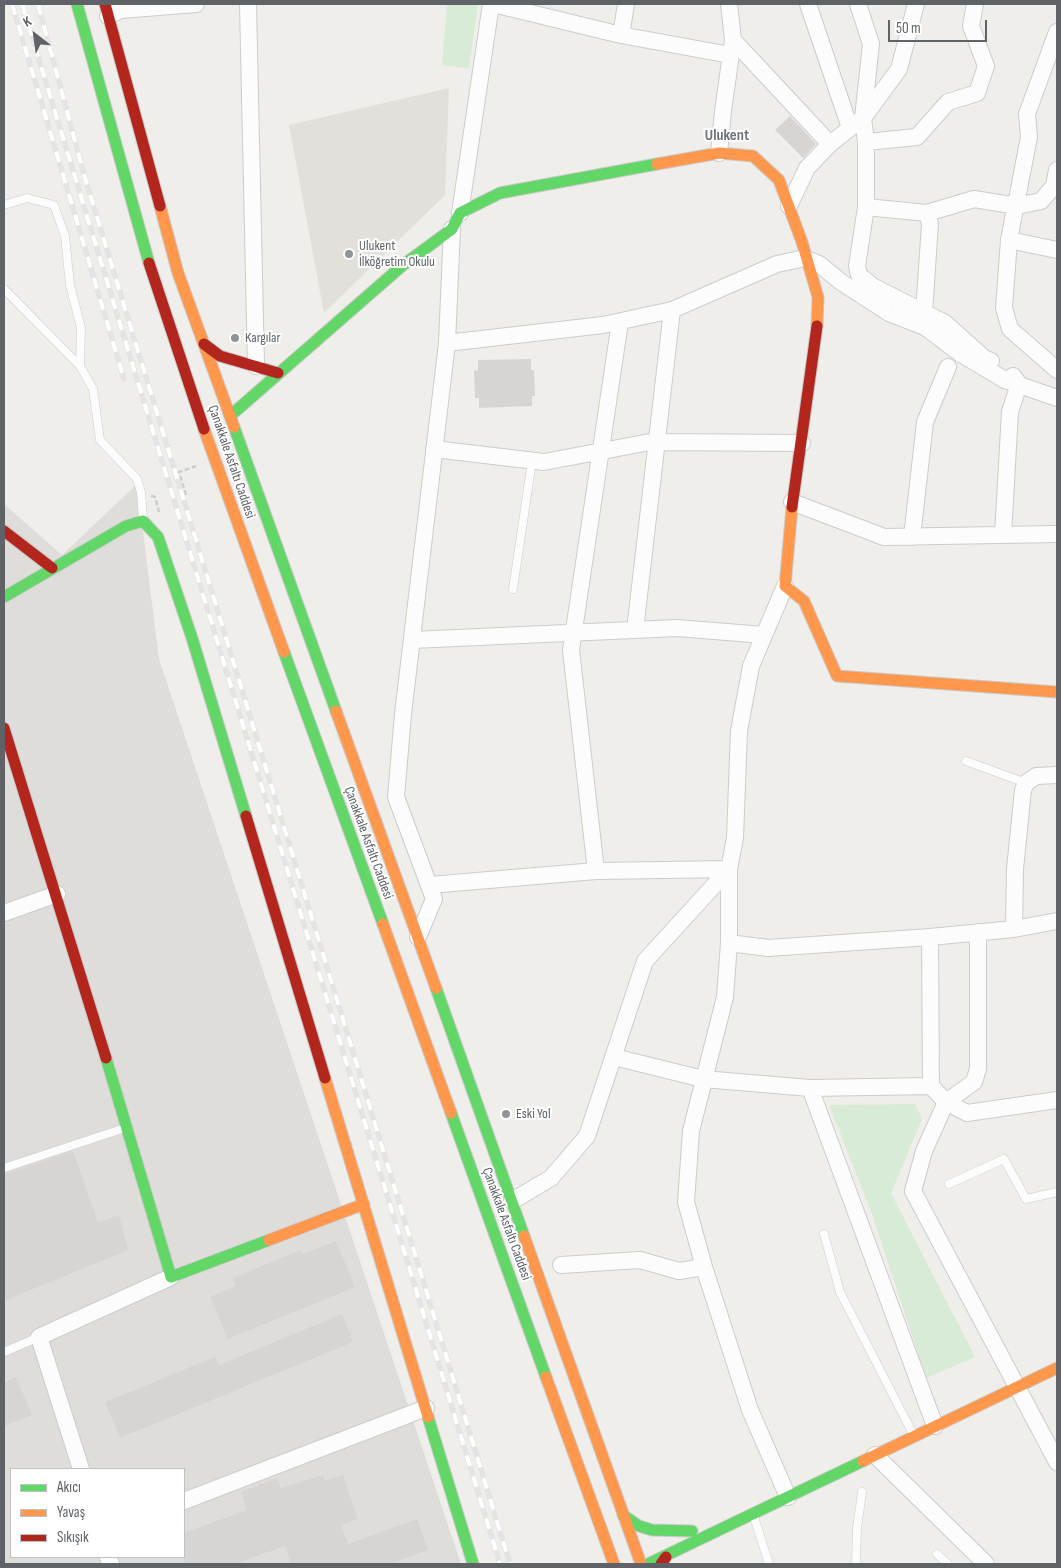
<!DOCTYPE html>
<meta charset="utf-8">
<style>
body{margin:0}
#map{position:relative;width:1061px;height:1568px;overflow:hidden;background:#efeeea;font-family:"Sofia Sans Condensed",sans-serif}
canvas{display:block}
.frame{position:absolute;inset:0;border:5px solid #5f6368;pointer-events:none}
.legend{position:absolute;left:10px;top:1468px;width:175px;height:90px;box-sizing:border-box;background:#fff;border:1px solid #bfc1c3;margin:0;padding:6px 9px;list-style:none;font-size:15px;color:#5f6368}
.legend li{display:flex;align-items:center;gap:10px;height:25px}
.legend b{width:25px;border:1px solid #bfc1c3}
.north{position:absolute;left:10px;top:10px;width:50px;height:50px;-webkit-text-stroke:4px #fff;paint-order:stroke;rotate:330deg;font-size:14px;font-weight:700;line-height:20px;text-align:center;color:#5f6368}
.north::after{content:'';display:block;margin:auto;width:18px;height:22px;background:#5f6368;clip-path:polygon(50% 0,100% 100%,50% 72%,0 100%)}
.scale{position:absolute;left:888px;top:20px;width:99px;height:22px;box-sizing:border-box;border:2px solid #5f6368;border-top:0;padding-left:6px;font-size:15px;line-height:18px;white-space:nowrap;color:#5f6368;-webkit-text-stroke:4px #fff;paint-order:stroke}
</style>
<div id="map">
<canvas width="1061" height="1568"></canvas>
<div class="frame"></div>
<ul class="legend">
<li><b style="height:6px;background:#63d668"></b>Akıcı</li>
<li><b style="height:6px;background:#ff974d"></b>Yavaş</li>
<li><b style="height:6px;background:#b3261e"></b>Sıkışık</li>
</ul>
<div class="north">K</div>
<div class="scale">50 m</div>
</div>
<script>
const g = document.querySelector('canvas').getContext('2d');
g.lineJoin = 'round';
function fill(path, color) { g.fillStyle = color; g.fill(path, 'evenodd'); }
const shape = rows => new Path2D(rows.map(r => 'M' + r).join(''));
function stroke(path, color, width, dash) { g.strokeStyle = color; g.lineWidth = width; g.lineCap = dash ? 'butt' : 'round'; g.setLineDash(dash || []); g.stroke(path); }
function write(font, color, halo, rows, align = 'center') {
  g.font = font + ' "Sofia Sans Condensed",sans-serif'; g.lineWidth = 4; g.setLineDash([]); g.textBaseline = 'middle'; g.strokeStyle = halo; g.fillStyle = color; for (const [text, x, y, turn = 0] of rows) {
    g.save(); g.translate(x, y); g.rotate((+turn || 0) * Math.PI / 180); g.textAlign = isNaN(turn) ? turn : align; if (halo) g.strokeText(text, 0, 0); g.fillText(text, 0, 0); g.restore();
  }
}
fill(shape([
 [137,484,159,659,461,1564,4,1564,4,504,62,555],
 [11,1469,184,1469,184,1557,11,1557]
]), '#dfddda');
fill(shape([
 [449,88,445,195,324,313,289,125]
]), '#e2e0da');
fill(shape([
 [447,4,478,4,469,68,442,65],
 [915,1104,922,1119,891,1193,975,1357,926,1378,871,1211,829,1105]
]), '#d8ebd6');
fill(shape([
 [790,116,816,144,803,158,775,130],
 [531,359,531,370,534,370,535,396,532,396,532,406,479,408,479,398,475,398,474,371,478,370,478,360],
 [73,1151,98,1223,119,1215,128,1250,4,1301,4,1174],
 [336,1241,355,1287,228,1339,210,1297,236,1286,233,1278,301,1250,303,1254],
 [342,1314,353,1342,120,1438,105,1402,215,1357,219,1365],
 [16,1377,32,1415,4,1426,4,1383],
 [323,1475,325,1481,343,1475,358,1519,341,1525,348,1544,417,1519,428,1550,390,1564,291,1564,285,1546,234,1564,184,1564,184,1533,247,1510,241,1492,277,1478,281,1488]
]), '#d6d5d3');
const lane = shape([
 [4,205,27,198,54,205,65,236,70,285,81,328,80,366],
 [4,289,80,366,93,389,100,440,137,479,141,492,143,519],
 [513,589,532,461],
 [966,761,1026,783],
 [4,1168,125,1128],
 [949,1184,1004,1159,1026,1199,1057,1192],
 [824,1234,840,1292,913,1434],
 [4,1352,39,1337],
 [754,1517,769,1564],
 [937,1554,948,1564],
 [856,1564,857,1528,862,1492]
]);
const street = shape([
 [248,4,256,366],
 [493,4,621,35,730,55],
 [808,4,850,128],
 [916,4,899,69,863,118,866,142,866,207,857,266,859,275,874,287,945,323,984,358,991,361],
 [108,16,121,10,196,4],
 [1057,32,1027,114,1029,137,1009,240,1004,308,1010,329,1057,370],
 [621,35,626,4],
 [733,40,830,144],
 [866,142,917,137,948,102,977,93,986,66,971,26,975,4],
 [719,153,723,111,733,40,729,4],
 [789,206,807,168,830,144,863,118,871,44,858,4],
 [866,207,927,213,974,199,1017,206,1041,201,1054,186,1057,170],
 [460,213,491,4],
 [1009,240,1057,250],
 [924,312,930,224,927,213],
 [447,343,603,325,672,310,777,264,805,258,819,264,841,282,889,313,925,327,961,354,1005,380,1057,398],
 [434,449,544,462,650,442,802,443],
 [792,502,884,537,1057,534],
 [1003,535,1010,412,1019,384,1013,376],
 [912,537,925,422,948,367],
 [635,630,672,310],
 [412,640,677,628,764,635],
 [596,871,571,650,620,322],
 [429,885,596,871,729,869,729,943,725,997,691,1131,686,1202,704,1267,750,1410,788,1497],
 [4,913,57,894],
 [1014,929,1015,869,1023,790,1026,783,1036,776,1057,775],
 [978,932,978,1069,974,1082,946,1102,924,1151,913,1191,1057,1462],
 [418,937,434,899,396,797,403,714,447,343,452,229],
 [930,937,931,1086],
 [729,943,768,948,930,937,1014,929,1057,921],
 [614,1057,703,1079,810,1088,931,1086,946,1102,967,1113,1057,1100],
 [810,1088,935,1426],
 [512,1201,551,1178,587,1136,645,961,729,869,735,838,739,731,751,666,785,586],
 [561,1265,640,1260,679,1271,704,1267],
 [875,1455,986,1564],
 [81,1469,39,1337,171,1277],
 [184,1501,426,1408],
 [108,1557,111,1564]
]);
const fast = shape([
 [77,4,149,263],
 [230,416,403,265,452,229,460,213,500,193,657,164],
 [234,427,336,711],
 [4,597,126,526,143,521,158,537,192,638,246,816],
 [284,652,383,924],
 [436,988,524,1236],
 [106,1058,171,1277,269,1240],
 [451,1113,546,1377],
 [428,1417,473,1564],
 [623,1515,639,1526,652,1530,692,1531],
 [650,1563,863,1461]
]);
const slow = shape([
 [657,164,719,153,753,156,779,180,802,242,818,297,817,326],
 [160,206,178,273,234,427],
 [204,429,284,652],
 [792,507,785,586,804,601,837,676,1057,692],
 [336,711,436,988],
 [383,924,451,1113],
 [325,1078,428,1417],
 [524,1236,641,1564],
 [269,1240,364,1204],
 [546,1377,614,1564],
 [863,1461,1057,1368]
]);
const jam = shape([
 [105,4,160,206],
 [149,263,204,429],
 [204,344,220,356,278,373],
 [792,507,817,326],
 [4,531,52,568],
 [4,728,106,1058],
 [246,816,325,1078],
 [661,1564,666,1557]
]);
stroke(lane, '#cbcccc', 9);
stroke(street, '#cbcccc', 18);
stroke(fast, '#cacacb', 13);
stroke(slow, '#cacacb', 13);
stroke(jam, '#cacacb', 13);
stroke(shape([
 [186,495,179,472,196,466],
 [151,496,155,497,159,512]
]), '#cacfcc', 2.5, [5, 2.5]);
stroke(lane, '#fdfcfc', 8);
stroke(street, '#fdfcfc', 16);
stroke(fast, '#63d668', 11);
stroke(slow, '#ff974d', 11);
stroke(jam, '#b3261e', 11);
const rail = shape([
 [12,4,124,379],
 [22,4,500,1564],
 [38,4,85,178,510,1564]
]);
stroke(rail, '#e4e4e4', 5.5);
stroke(rail, '#fff', 4, [11]);
for (const [x, y, r, color] of [
 [349,254,5,"#919496"],
 [235,338,5,"#919496"],
 [506,1114,5,"#919496"]
]) { const dot = new Path2D(); dot.arc(x, y, r, 0, 2 * Math.PI); g.fillStyle = color; g.fill(dot); stroke(dot, '#fff', 2); }
write('14px', '#5f6368', '#fff', [
 ["Ulukent",359,246],
 ["İlköğretim Okulu",359,262],
 ["Kargılar",245,338],
 ["Eski Yol",516,1114]
], 'left');
write('14px', '#5f6368', '#fff', [
 ["Çanakkale Asfaltı Caddesi",231,462,71],
 ["Çanakkale Asfaltı Caddesi",368,843,70],
 ["Çanakkale Asfaltı Caddesi",506,1224,70]
]);
write('bold 16px', '#70757a', '#fff', [
 ["Ulukent",727,136]
]);
</script>
